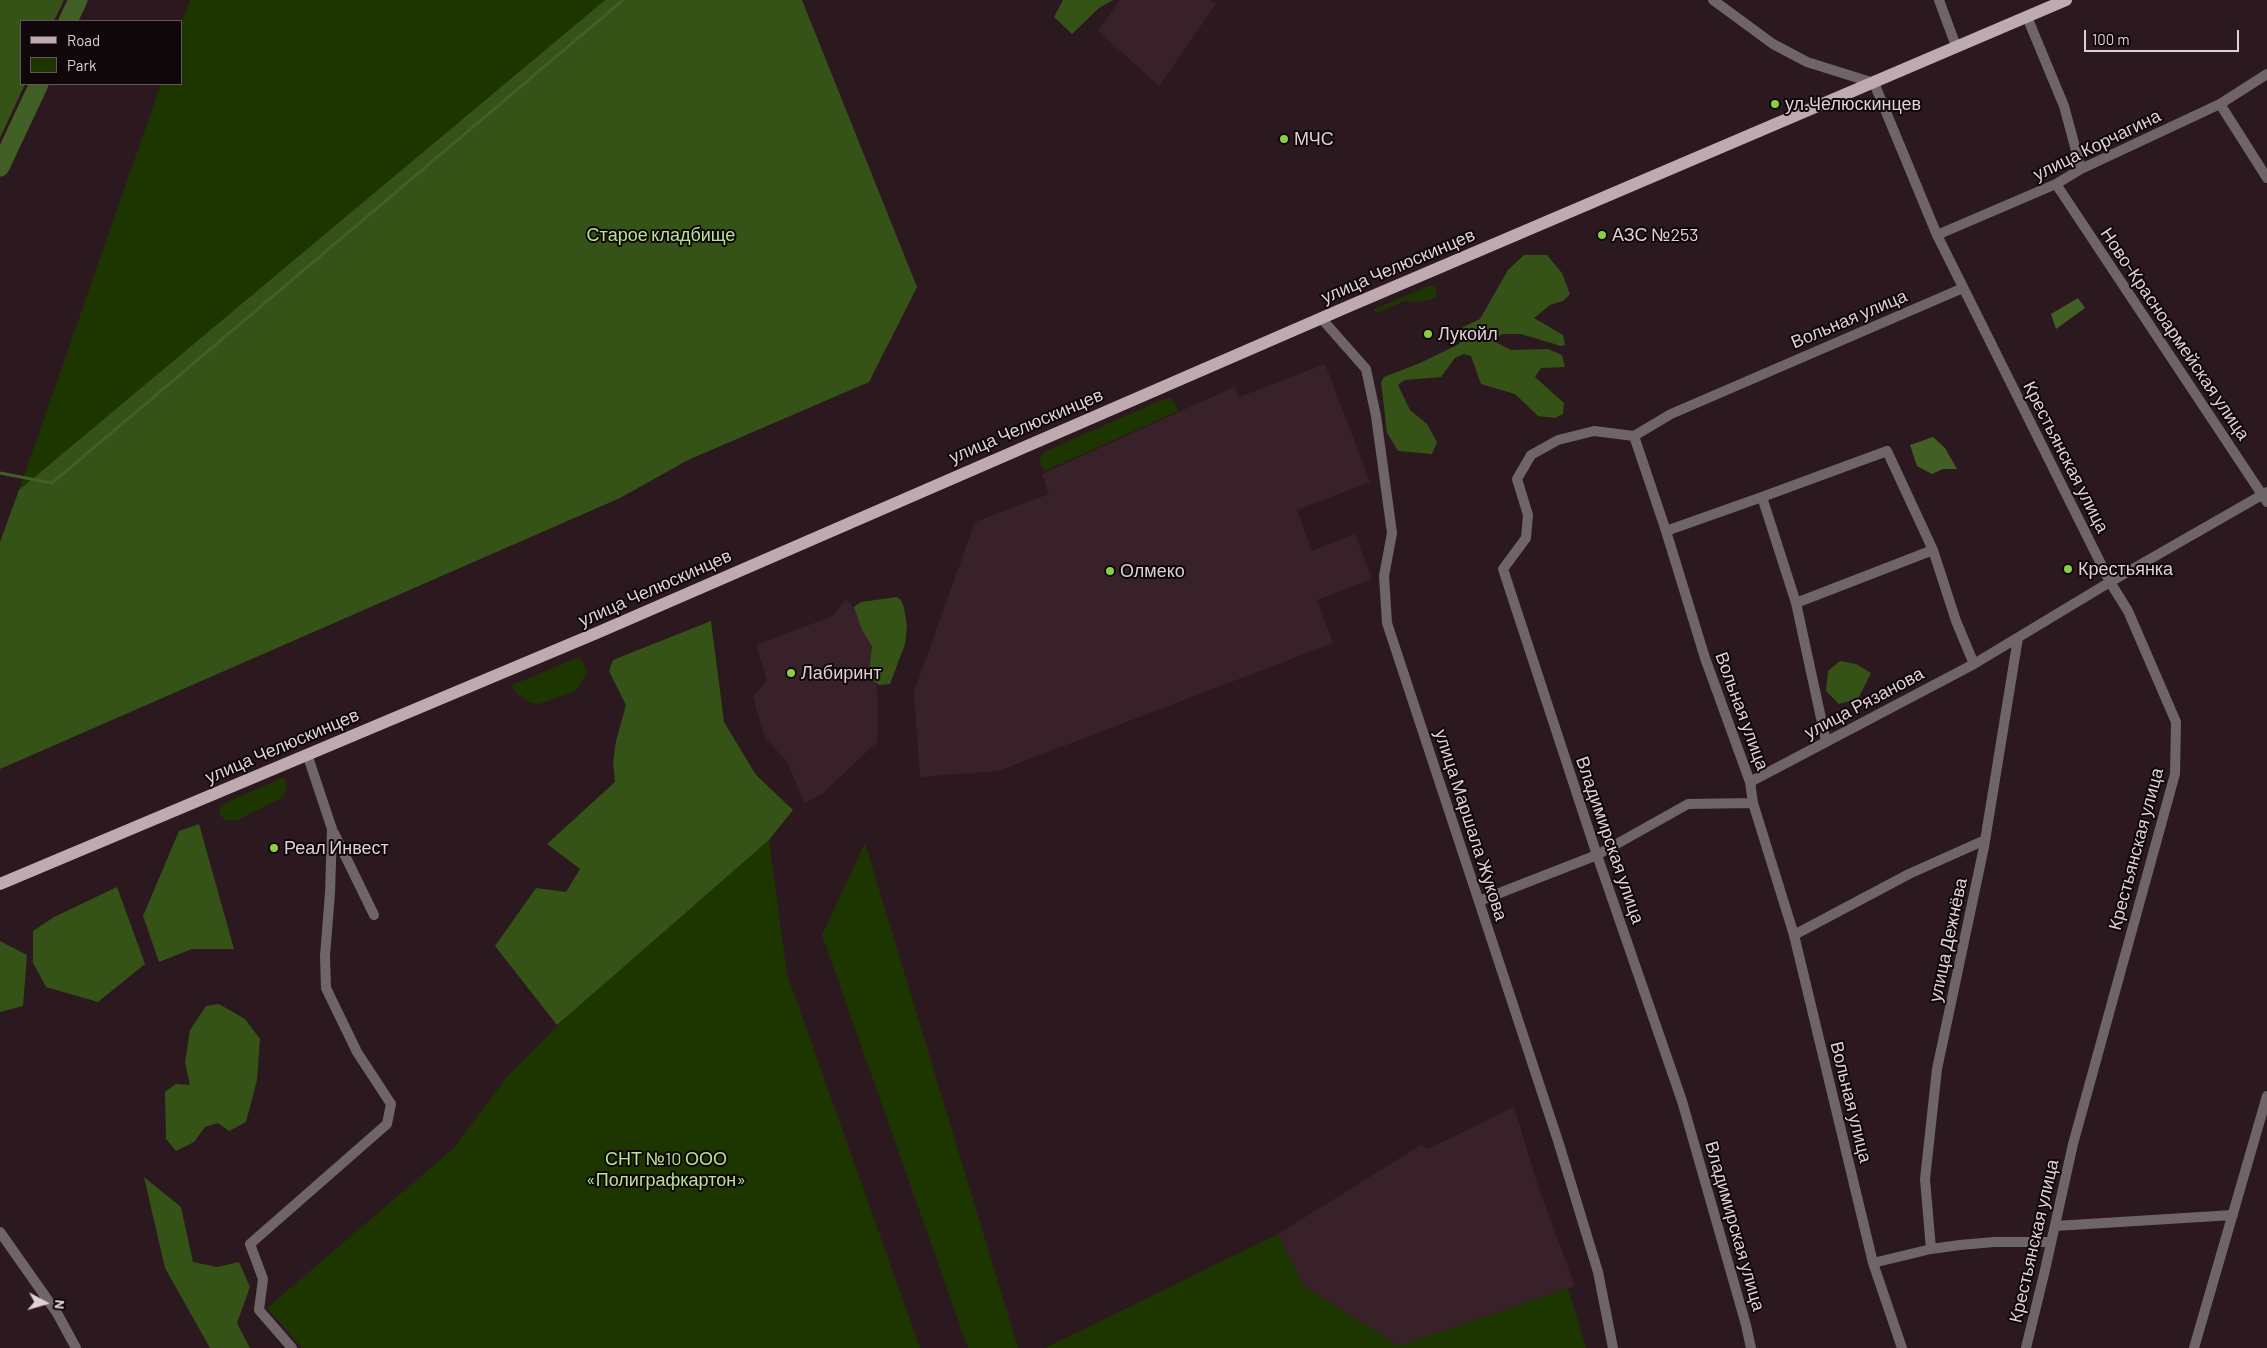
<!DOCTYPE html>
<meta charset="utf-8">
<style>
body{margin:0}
#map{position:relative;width:2267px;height:1348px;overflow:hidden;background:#2c191f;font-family:Barlow,sans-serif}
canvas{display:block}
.legend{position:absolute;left:20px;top:20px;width:162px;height:65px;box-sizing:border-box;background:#0f0709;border:1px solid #62585b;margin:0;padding:6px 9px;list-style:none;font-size:15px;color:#ded1d5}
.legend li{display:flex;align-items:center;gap:10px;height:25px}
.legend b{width:25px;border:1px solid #62585b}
.north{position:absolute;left:20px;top:1278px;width:50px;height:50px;-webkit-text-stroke:4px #0f0709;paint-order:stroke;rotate:96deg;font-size:14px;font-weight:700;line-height:20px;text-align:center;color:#ded1d5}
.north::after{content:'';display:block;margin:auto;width:18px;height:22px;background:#ded1d5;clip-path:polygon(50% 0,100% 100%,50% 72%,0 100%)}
.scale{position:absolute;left:2084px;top:30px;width:155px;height:22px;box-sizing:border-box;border:2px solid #ded1d5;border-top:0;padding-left:6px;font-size:15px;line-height:18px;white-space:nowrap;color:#ded1d5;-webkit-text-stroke:4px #0f0709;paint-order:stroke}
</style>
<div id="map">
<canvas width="2267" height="1348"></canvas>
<ul class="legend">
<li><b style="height:6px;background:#bfaab0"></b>Road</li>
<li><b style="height:14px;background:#1d3600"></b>Park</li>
</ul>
<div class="north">N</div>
<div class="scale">100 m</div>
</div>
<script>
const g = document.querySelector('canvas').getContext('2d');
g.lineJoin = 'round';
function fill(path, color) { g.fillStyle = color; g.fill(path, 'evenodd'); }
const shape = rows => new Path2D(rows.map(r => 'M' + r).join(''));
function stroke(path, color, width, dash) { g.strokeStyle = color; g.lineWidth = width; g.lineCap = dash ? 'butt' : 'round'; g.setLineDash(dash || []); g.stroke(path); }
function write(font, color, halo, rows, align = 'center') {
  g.font = font + ' Barlow,sans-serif'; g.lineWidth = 4; g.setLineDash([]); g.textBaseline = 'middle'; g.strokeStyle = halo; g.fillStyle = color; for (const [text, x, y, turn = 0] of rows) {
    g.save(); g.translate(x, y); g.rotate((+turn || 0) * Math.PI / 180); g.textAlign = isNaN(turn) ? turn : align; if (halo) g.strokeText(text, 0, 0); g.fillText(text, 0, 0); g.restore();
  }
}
fill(shape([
 [1120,0,1210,0,1216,4,1159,86,1098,31],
 [1325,364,1370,482,1297,510,1312,551,1355,534,1372,579,1317,600,1333,643,998,771,920,777,914,692,975,522,1049,494,1042,474,1234,387,1239,397],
 [846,599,870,624,878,703,877,742,822,794,804,803,787,761,765,738,753,697,767,680,756,645,833,616],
 [1514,1107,1539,1189,1575,1286,1399,1346,1304,1286,1278,1234,1421,1145,1428,1149]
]), '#39212a');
fill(shape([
 [190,0,605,0,19,490,161,84,181,84,181,24],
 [1431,285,1436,288,1436,298,1418,302,1405,301,1377,313,1374,311,1374,309],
 [1172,398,1178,411,1045,471,1039,461,1044,452,1164,399],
 [577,658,582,660,587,672,576,691,539,704,531,703,516,693,512,685],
 [282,778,285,779,287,787,284,795,280,799,237,820,227,821,220,815,220,806,223,804],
 [769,840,787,974,920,1348,302,1348,267,1308,454,1148,507,1077,571,1012],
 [865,843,1018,1348,968,1348,822,935],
 [1278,1234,1304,1286,1399,1346,1568,1288,1586,1348,1045,1348]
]), '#1d3600');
fill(shape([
 [0,0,64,0,54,21,21,21,21,84,25,84,0,138],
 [605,0,802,0,917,287,869,382,688,460,620,498,0,769,0,542,19,490],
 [1063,0,1113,0,1099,8,1072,34,1054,17],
 [1524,255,1547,255,1562,273,1570,294,1563,301,1550,305,1534,318,1563,335,1565,345,1561,346,1521,334,1503,334,1495,338,1497,343,1511,350,1548,349,1562,355,1565,367,1541,368,1535,377,1564,403,1563,414,1555,418,1538,416,1515,394,1481,384,1471,356,1464,354,1455,358,1441,377,1405,380,1398,385,1410,410,1427,424,1437,442,1432,454,1398,451,1387,433,1381,382,1384,377,1420,363,1459,344,1463,327,1480,319,1508,270],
 [897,597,901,600,904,608,907,626,905,644,890,684,879,685,871,679,869,674,872,646,862,630,854,607,861,602],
 [711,621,724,722,756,775,793,810,769,840,557,1025,495,946,536,888,566,892,580,869,547,844,615,782,613,762,616,741,626,705,609,671,613,660],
 [1840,661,1856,664,1871,673,1858,699,1839,704,1826,691,1828,671],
 [199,824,234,949,192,949,159,962,143,916,179,831],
 [117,887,145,964,98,1002,46,987,33,963,33,931,54,917],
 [0,941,27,955,23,1006,0,1012],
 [219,1004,245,1019,260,1039,257,1080,246,1122,229,1131,218,1123,205,1127,194,1142,176,1151,166,1139,165,1092,176,1084,190,1085,185,1062,190,1030,206,1006],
 [144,1177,181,1207,193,1262,217,1267,239,1262,250,1287,237,1323,250,1348,210,1348,165,1268]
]), '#355217');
fill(shape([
 [2078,298,2085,308,2056,329,2051,314],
 [1933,437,1945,448,1957,469,1943,469,1932,474,1917,466,1910,445]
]), '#426026');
stroke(shape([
 [0,473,52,483,623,0]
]), '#426026', 3);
stroke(shape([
 [68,21,78,0],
 [0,167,39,84]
]), '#426026', 19);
stroke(shape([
 [1713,0,1773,44,1807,62,1874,83,1937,235,2110,582,2128,611,2176,722,2175,774,2073,1144,2045,1270,2026,1348],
 [1939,0,1956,46],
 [2027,17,2064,106,2081,169],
 [2220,104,2267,178],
 [2056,184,2267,502],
 [1937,235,2056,184,2081,169,2220,104,2267,74],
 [1321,318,1366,369,1376,416,1392,533,1384,576,1387,623,1559,1144,1598,1272,1613,1348],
 [1634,436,1594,431,1558,440,1531,455,1517,479,1528,515,1526,538,1503,569,1597,855,1682,1101,1746,1325,1751,1348],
 [1666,531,1762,497],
 [1796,603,1933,550,1956,621,1974,664],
 [1826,741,1796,603,1762,497,1887,451,1933,550],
 [1751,787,1750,782,1974,664,2110,582,2267,492],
 [334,833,374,915],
 [1479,901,1597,855,1688,804,1753,803],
 [1794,935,1909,874,1985,840],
 [2055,1226,2233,1215],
 [0,1232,57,1313,76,1348],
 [1931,1249,1925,1179,1937,1069,1984,847,2018,638],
 [1873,1263,1931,1249,1960,1245,1994,1242,2051,1242],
 [292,1348,259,1310,263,1279,250,1244,387,1124,391,1104,357,1052,326,988,325,956,330,893,332,829,307,754],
 [1902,1348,1873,1263,1794,935,1753,803,1750,782,1705,658,1666,531,1634,436,1671,414,1963,288],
 [2194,1348,2267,1096]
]), '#6f6467', 10);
stroke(shape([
 [0,884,599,632,1347,307,2066,0]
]), '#bfaab0', 12);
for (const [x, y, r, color] of [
 [1775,104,5,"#8bce46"],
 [1284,139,5,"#8bce46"],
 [1602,235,5,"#8bce46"],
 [1428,334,5,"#8bce46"],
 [2068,569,5,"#8bce46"],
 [1110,571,5,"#8bce46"],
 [791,673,5,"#8bce46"],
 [274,848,5,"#8bce46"]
]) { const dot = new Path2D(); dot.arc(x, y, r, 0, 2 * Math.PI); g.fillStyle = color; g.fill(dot); stroke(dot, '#0f0709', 2); }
write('18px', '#ded1d5', '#0f0709', [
 ["ул.Челюскинцев",1785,104],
 ["МЧС",1294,139],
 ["АЗС №253",1612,235],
 ["Лукойл",1438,334],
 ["Крестьянка",2078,569],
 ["Олмеко",1120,571],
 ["Лабиринт",801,673],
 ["Реал Инвест",284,848]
], 'left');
write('18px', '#ded1d5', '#0f0709', [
 ["улица Корчагина",2097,145,-26],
 ["улица Челюскинцев",1398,266,-23],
 ["Вольная улица",1849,319,-23],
 ["Ново-Красноармейская улица",2175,334,56],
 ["улица Челюскинцев",1026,426,-23],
 ["Крестьянская улица",2066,457,63],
 ["улица Челюскинцев",655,588,-24],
 ["улица Рязанова",1864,703,-28],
 ["Вольная улица",1742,711,70],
 ["улица Челюскинцев",282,746,-23],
 ["улица Маршала Жукова",1471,825,72],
 ["Владимирская улица",1610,840,71],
 ["Крестьянская улица",2136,849,-75],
 ["улица Дежнёва",1948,940,-78],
 ["Вольная улица",1851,1102,76],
 ["Владимирская улица",1735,1226,74],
 ["Крестьянская улица",2034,1241,-77]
]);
write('18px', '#b6e48f', '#0f0709', [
 ["Старое кладбище",661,235],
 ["СНТ №10 ООО",666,1159],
 ["«Полиграфкартон»",666,1180]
]);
</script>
